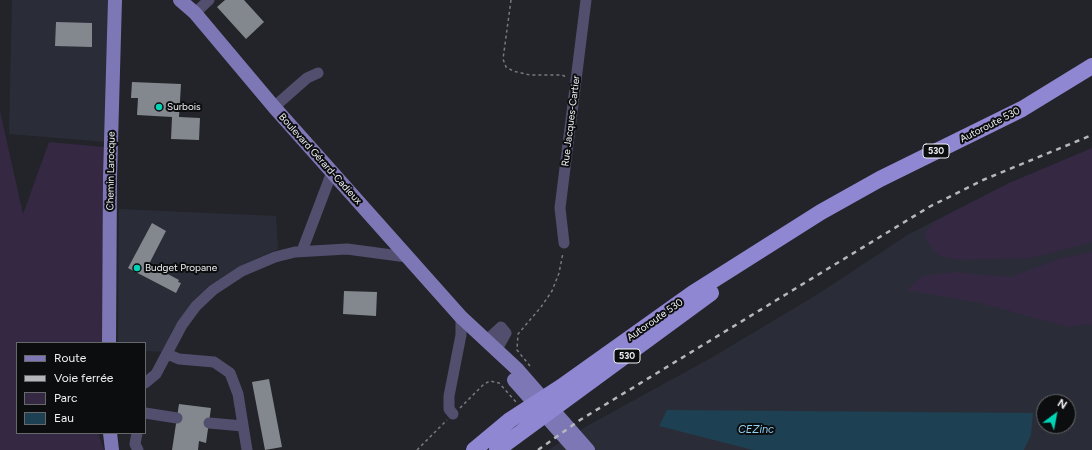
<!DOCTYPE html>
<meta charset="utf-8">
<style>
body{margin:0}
#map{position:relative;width:1092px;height:450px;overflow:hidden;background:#222429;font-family:Figtree,sans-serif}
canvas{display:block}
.legend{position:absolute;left:16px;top:342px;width:130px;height:92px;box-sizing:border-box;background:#0c0d0f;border:1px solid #67686b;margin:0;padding:5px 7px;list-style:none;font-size:12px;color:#eff1f4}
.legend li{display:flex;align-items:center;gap:8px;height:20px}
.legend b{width:20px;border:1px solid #67686b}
.north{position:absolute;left:1036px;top:394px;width:40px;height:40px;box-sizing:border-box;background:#0c0d0f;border:1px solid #67686b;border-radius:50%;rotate:32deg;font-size:11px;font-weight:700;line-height:16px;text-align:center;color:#eff1f4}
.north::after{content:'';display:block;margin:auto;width:14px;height:18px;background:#01d5b7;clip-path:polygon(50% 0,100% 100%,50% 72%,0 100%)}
</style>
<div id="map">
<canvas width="1092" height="450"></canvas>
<ul class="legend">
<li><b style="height:5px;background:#7e77b6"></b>Route</li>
<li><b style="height:5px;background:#b5b7ba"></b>Voie ferrée</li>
<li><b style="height:11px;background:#352842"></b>Parc</li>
<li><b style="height:11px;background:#1d4052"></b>Eau</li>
</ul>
<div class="north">N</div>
</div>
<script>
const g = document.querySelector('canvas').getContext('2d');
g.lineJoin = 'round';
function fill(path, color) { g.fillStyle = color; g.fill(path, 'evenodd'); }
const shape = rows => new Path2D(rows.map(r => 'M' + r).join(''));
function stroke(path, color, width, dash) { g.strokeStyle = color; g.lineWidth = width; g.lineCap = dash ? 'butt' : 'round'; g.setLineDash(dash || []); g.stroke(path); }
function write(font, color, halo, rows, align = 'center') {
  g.font = font + ' Figtree,sans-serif'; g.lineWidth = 4; g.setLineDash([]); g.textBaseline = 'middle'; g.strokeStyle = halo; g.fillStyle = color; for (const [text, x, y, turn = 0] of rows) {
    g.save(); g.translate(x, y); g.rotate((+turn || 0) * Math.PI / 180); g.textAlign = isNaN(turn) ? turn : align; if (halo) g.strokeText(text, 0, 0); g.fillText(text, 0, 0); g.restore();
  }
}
fill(shape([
 [12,0,112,0,106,142,9,134],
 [1092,152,1092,450,548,450,587,426,711,358,818,294,909,234,993,191],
 [1044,402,1068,402,1068,426,1044,426],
 [119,209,276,216,278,249,244,264,208,286,193,301,173,329,164,352,145,351,145,343,118,343]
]), '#2a2d38');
fill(shape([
 [0,111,23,214,49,142,104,147,102,343,17,343,17,433,98,433,104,450,0,450],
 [1092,148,1092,242,1032,258,958,260,939,256,929,245,924,233,934,222,1009,183],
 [1092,252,1092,325,1085,324,1068,327,980,303,906,290,923,276,955,272,1011,277,1061,258]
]), '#352842');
fill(shape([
 [667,410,1033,413,1031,435,1024,450,753,450,659,426]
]), '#1d4052');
fill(shape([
 [225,0,244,0,264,22,246,39,217,7],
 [56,22,92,23,92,47,55,46],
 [132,82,181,84,179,117,200,118,199,140,171,139,172,117,137,115,138,98,131,98],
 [152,223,166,231,149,264,179,280,178,282,181,283,176,293,128,268],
 [344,291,377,292,376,316,343,314],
 [269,379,282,447,265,450,252,382],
 [179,404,211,408,206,443,199,441,198,450,172,450]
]), '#83888e');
stroke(shape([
 [511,0,503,59,506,67,513,71,530,75,562,75,566,77],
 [530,366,517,350,518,334,541,307,552,291,559,273,563,253],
 [460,408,484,384,490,381,499,383,516,402],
 [417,450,447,420]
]), '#787a7e', 1.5, [3, 3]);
stroke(shape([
 [195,13,209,0],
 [274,107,307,78,318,73],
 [564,243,560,208,586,0],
 [302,251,332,172],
 [487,340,501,327,506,333,497,349],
 [167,354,179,359,214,362,230,373,238,394,247,450],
 [145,383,156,374,182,325,196,306,213,290,242,271,275,257,295,252,347,249,407,257],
 [145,413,177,418],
 [453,414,449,409,449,396,461,335,461,317],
 [209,423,243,426],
 [137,433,135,444,138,450]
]), '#514f6d', 11);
stroke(shape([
 [180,0,195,13,274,107,461,317,518,370,588,450],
 [109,343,110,177,115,0],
 [514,380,574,448],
 [110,433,112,450]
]), '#7e77b6', 14);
stroke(shape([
 [474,450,510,420,561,387,693,293,821,212,880,179,1022,109,1092,66],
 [497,450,711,293]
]), '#9087d3', 16);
stroke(shape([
 [538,450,580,420,929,207,983,180,1092,135]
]), '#b5b7ba', 2.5, [5, 5]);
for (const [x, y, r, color] of [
 [159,107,4,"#01d5b7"],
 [137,268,4,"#01d5b7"]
]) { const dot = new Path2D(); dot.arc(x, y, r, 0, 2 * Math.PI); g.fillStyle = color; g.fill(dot); stroke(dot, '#0c0d0f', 1.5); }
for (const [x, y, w] of [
 [936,151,26],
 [627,356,26]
]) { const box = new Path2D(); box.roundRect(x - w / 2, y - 7, w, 14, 3); g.fillStyle = '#0c0d0f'; g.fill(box); stroke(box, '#eff1f4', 1); }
write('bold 9px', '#eff1f4', null, [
 ["530",936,151],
 ["530",627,356]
]);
write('10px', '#eff1f4', '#0c0d0f', [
 ["Surbois",167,107],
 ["Budget Propane",145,268]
], 'left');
write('10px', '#eff1f4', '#0c0d0f', [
 ["Rue Jacques-Cartier",571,121,-83],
 ["Autoroute 530",990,125,-27],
 ["Boulevard Gérard-Cadieux",320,159,48],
 ["Chemin Larocque",111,171,-89],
 ["Autoroute 530",655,320,-35]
]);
write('italic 11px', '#93d2f5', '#0c0d0f', [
 ["CEZinc",756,430]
]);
</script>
